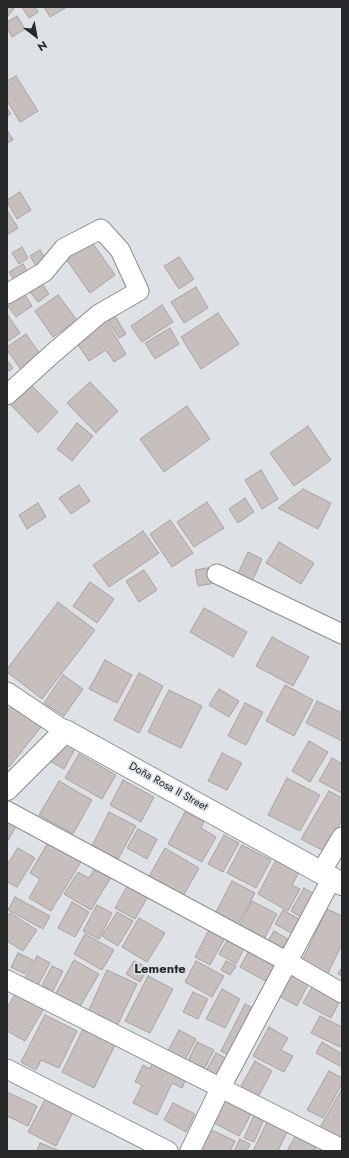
<!DOCTYPE html>
<meta charset="utf-8">
<style>
body{margin:0}
#map{position:relative;width:349px;height:1158px;overflow:hidden;background:#dee2e7;font-family:Jost,sans-serif}
canvas{display:block}
.frame{position:absolute;inset:0;border:8px solid #262829;pointer-events:none}
.north{position:absolute;left:16px;top:16px;width:40px;height:40px;-webkit-text-stroke:3px #dee2e7;paint-order:stroke;rotate:148deg;font-size:11px;font-weight:700;line-height:16px;text-align:center;color:#262829}
.north::after{content:'';display:block;margin:auto;width:14px;height:18px;background:#262829;clip-path:polygon(50% 0,100% 100%,50% 72%,0 100%)}
</style>
<div id="map">
<canvas width="349" height="1158"></canvas>
<div class="frame"></div>
<div class="north">N</div>
</div>
<script>
const g = document.querySelector('canvas').getContext('2d');
g.lineJoin = 'round';
function fill(path, color) { g.fillStyle = color; g.fill(path, 'evenodd'); }
const shape = rows => new Path2D(rows.map(r => 'M' + r).join(''));
function stroke(path, color, width, dash) { g.strokeStyle = color; g.lineWidth = width; g.lineCap = dash ? 'butt' : 'round'; g.setLineDash(dash || []); g.stroke(path); }
function write(font, color, halo, rows, align = 'center') {
  g.font = font + ' Jost,sans-serif'; g.lineWidth = 3.5; g.setLineDash([]); g.textBaseline = 'middle'; g.strokeStyle = halo; g.fillStyle = color; for (const [text, x, y, turn = 0] of rows) {
    g.save(); g.translate(x, y); g.rotate((+turn || 0) * Math.PI / 180); g.textAlign = isNaN(turn) ? turn : align; if (halo) g.strokeText(text, 0, 0); g.fillText(text, 0, 0); g.restore();
  }
}
const building = shape([
 [7,7,12,7,14,9,7,17,7,7],
 [22,7,35,7,38,12,29,18,22,7],
 [44,7,67,7,50,17,44,7],
 [17,16,25,29,12,37,7,28,7,22,17,16],
 [16,76,38,111,20,122,7,101,7,81,16,76],
 [7,108,11,114,7,116,7,108],
 [7,130,13,140,7,143,7,130],
 [20,192,31,210,17,219,7,202,7,200,20,192],
 [7,210,18,228,7,235,7,210],
 [91,241,115,275,90,293,66,259,91,241],
 [22,247,28,258,19,264,12,253,22,247],
 [40,250,47,262,37,268,30,256,40,250],
 [179,257,194,279,179,289,164,266,179,257],
 [23,264,30,276,16,284,9,272,23,264],
 [39,279,49,294,38,302,27,288,39,279],
 [196,287,208,308,184,323,171,302,196,287],
 [21,289,32,306,16,317,7,305,7,299,21,289],
 [58,295,77,320,53,337,35,311,58,295],
 [162,305,173,322,142,342,131,326,162,305],
 [218,313,239,344,201,369,181,337,218,313],
 [7,314,20,333,7,342,7,314],
 [115,316,126,334,119,338,108,321,115,316],
 [106,321,126,354,114,362,106,350,89,361,75,340,106,321],
 [170,328,179,344,155,359,145,343,170,328],
 [26,334,42,357,22,371,7,350,7,347,26,334],
 [7,360,13,368,7,372,7,360],
 [90,382,118,411,96,433,67,403,90,382],
 [29,383,58,412,38,433,9,403,29,383],
 [187,406,210,439,164,472,140,439,187,406],
 [77,423,93,436,72,461,57,449,77,423],
 [308,426,331,460,294,486,270,453,308,426],
 [261,470,278,499,262,509,245,480,261,470],
 [79,485,90,501,71,514,59,498,79,485],
 [303,489,331,503,318,529,278,508,303,489],
 [245,498,254,512,238,523,229,509,245,498],
 [207,502,224,528,194,547,177,522,207,502],
 [38,503,46,517,27,529,19,515,38,503],
 [170,520,193,553,172,567,150,534,170,520],
 [143,531,159,553,109,587,93,565,143,531],
 [279,542,314,563,301,584,266,563,279,542],
 [248,552,262,559,251,584,236,578,248,552],
 [213,567,216,583,198,586,195,570,213,567],
 [144,570,157,590,139,602,126,581,144,570],
 [90,582,114,599,97,623,73,606,90,582],
 [58,602,95,630,42,699,7,672,7,669,58,602],
 [204,608,247,632,233,657,190,632,204,608],
 [272,637,309,657,293,686,256,666,272,637],
 [105,660,132,675,117,703,89,689,105,660],
 [139,673,163,686,139,733,114,720,139,673],
 [63,675,83,689,64,716,44,703,63,675],
 [285,685,313,700,294,736,266,721,285,685],
 [219,689,239,701,229,717,209,705,219,689],
 [169,690,202,706,181,748,148,732,169,690],
 [317,701,342,713,342,741,306,723,317,701],
 [245,703,263,712,246,745,228,736,245,703],
 [13,704,41,727,9,767,7,765,7,711,13,704],
 [62,736,77,745,64,769,48,760,62,736],
 [309,741,328,752,310,782,292,771,309,741],
 [222,753,242,763,227,790,208,781,222,753],
 [79,754,116,775,102,799,65,778,79,754],
 [332,758,342,764,342,793,319,781,332,758],
 [287,778,320,795,300,831,268,815,287,778],
 [123,780,154,797,141,822,110,805,123,780],
 [59,781,92,800,73,834,39,815,59,781],
 [329,791,342,798,342,820,324,851,301,839,329,791],
 [109,812,136,826,118,859,92,846,109,812],
 [185,812,204,822,201,828,216,837,202,862,168,844,185,812],
 [7,815,19,821,7,842,7,815],
 [138,829,157,839,147,859,127,848,138,829],
 [224,835,239,843,223,872,208,864,224,835],
 [49,841,82,860,51,911,29,898,40,879,30,873,49,841],
 [242,845,271,860,256,888,227,873,242,845],
 [18,848,35,858,17,887,7,882,7,861,9,862,18,848],
 [165,848,199,868,182,898,148,878,165,848],
 [276,860,299,872,292,885,300,889,288,911,258,894,276,860],
 [97,865,113,874,91,910,64,894,78,872,89,878,97,865],
 [232,881,255,893,237,926,215,914,232,881],
 [129,883,149,895,135,919,115,908,129,883],
 [304,888,318,896,304,919,291,911,304,888],
 [15,897,50,916,43,929,8,910,15,897],
 [252,901,277,914,263,941,238,928,252,901],
 [72,902,89,912,75,937,58,928,72,902],
 [97,905,112,913,99,939,83,931,97,905],
 [327,909,342,916,342,944,327,975,301,963,327,909],
 [283,910,306,923,298,937,275,924,283,910],
 [117,912,133,921,118,946,102,936,117,912],
 [10,913,37,930,23,951,7,941,7,917,10,913],
 [139,918,165,933,147,962,122,947,139,918],
 [210,928,226,936,210,965,195,957,210,928],
 [274,931,293,942,285,956,266,945,274,931],
 [85,934,114,950,102,970,74,954,85,934],
 [230,936,246,945,236,964,219,954,230,936],
 [251,947,282,963,271,984,240,967,251,947],
 [18,953,33,960,25,974,11,967,18,953],
 [37,956,50,963,37,987,24,980,37,956],
 [74,960,99,974,79,1008,55,995,74,960],
 [134,961,148,968,140,982,126,974,134,961],
 [196,961,224,976,212,997,185,982,196,961],
 [226,961,236,966,230,975,221,970,226,961],
 [52,966,63,971,53,991,42,985,52,966],
 [342,967,342,976,338,974,342,967],
 [107,970,137,984,117,1026,88,1012,107,970],
 [290,971,310,981,297,1006,277,995,290,971],
 [148,976,173,989,150,1033,125,1021,148,976],
 [314,983,342,997,331,1018,303,1003,314,983],
 [18,989,46,1005,25,1041,7,1031,7,1008,18,989],
 [222,989,240,999,225,1028,206,1019,222,989],
 [193,992,208,999,198,1019,183,1012,193,992],
 [245,1004,257,1010,232,1057,221,1051,245,1004],
 [45,1015,77,1031,59,1068,41,1060,36,1070,21,1062,45,1015],
 [320,1016,342,1027,342,1042,340,1047,311,1033,320,1016],
 [269,1027,288,1038,281,1050,293,1056,284,1072,253,1056,269,1027],
 [83,1029,115,1045,94,1088,62,1072,83,1029],
 [179,1030,196,1039,185,1060,168,1051,179,1030],
 [197,1042,214,1050,205,1068,188,1061,197,1042],
 [322,1042,342,1054,342,1067,316,1053,322,1042],
 [216,1053,229,1060,220,1078,206,1071,216,1053],
 [154,1060,187,1077,182,1088,172,1083,157,1115,133,1103,142,1085,135,1082,143,1065,150,1069,154,1060],
 [255,1061,272,1071,258,1097,240,1088,255,1061],
 [329,1071,342,1078,342,1084,323,1118,307,1110,329,1071],
 [342,1089,342,1139,319,1129,342,1089],
 [7,1092,37,1106,28,1126,7,1116,7,1092],
 [227,1094,254,1109,239,1136,212,1122,227,1094],
 [47,1096,74,1110,56,1146,28,1132,47,1096],
 [173,1103,195,1114,186,1132,164,1120,173,1103],
 [255,1113,265,1117,254,1142,244,1138,255,1113],
 [269,1118,289,1128,278,1151,253,1151,269,1118],
 [210,1129,235,1141,230,1151,199,1151,210,1129],
 [296,1135,317,1146,314,1151,287,1151,296,1135],
 [240,1139,250,1144,247,1151,234,1151,240,1139],
 [40,1143,60,1151,37,1151,40,1143]
]);
fill(building, '#c6bfbe');
stroke(building, '#a8a2a1', 1);
const street = shape([
 [7,294,44,272,64,248,101,229,120,250,139,291,99,314,51,355,7,395],
 [217,574,342,634],
 [7,692,65,731],
 [7,811,288,962,342,993],
 [321,872,342,837],
 [7,980,342,1149],
 [7,1069,168,1151],
 [190,1151,221,1087,332,878]
]);
const secondary = shape([
 [7,789,65,731,342,884]
]);
stroke(street, '#8a8e92', 21);
stroke(secondary, '#8a8e92', 24);
stroke(street, '#fff', 19);
stroke(secondary, '#fff', 22);
write('11px', '#262829', '#dee2e7', [
 ["Doña Rosa II Street",168,787,29]
]);
write('bold 13px', '#262829', '#dee2e7', [
 ["Lemente",160,970]
]);
</script>
